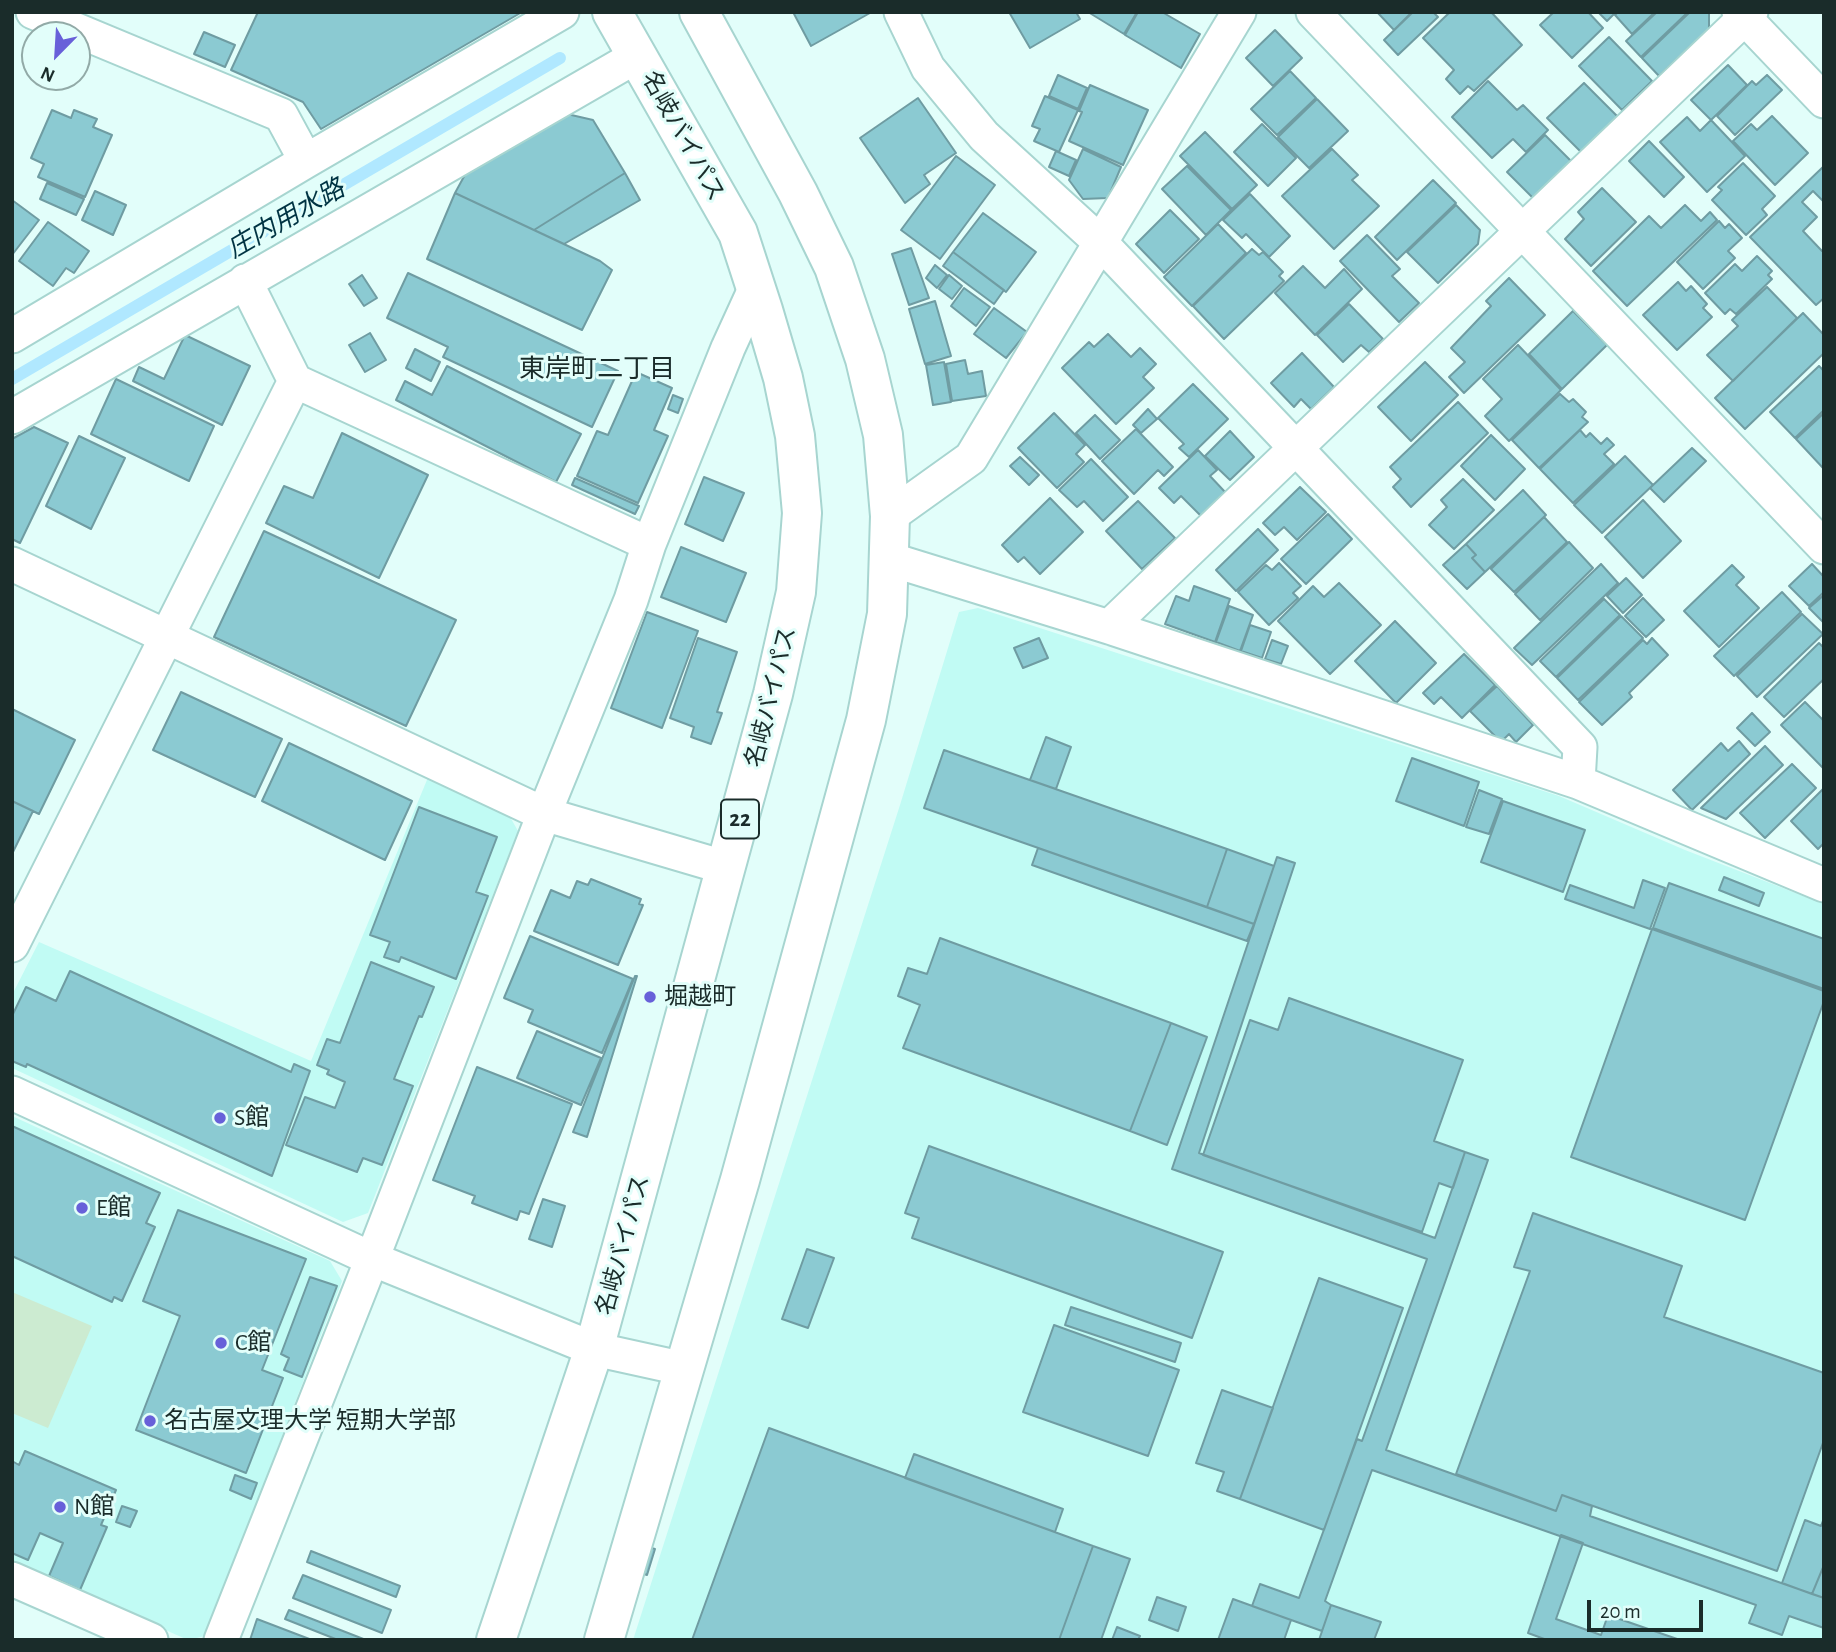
<!DOCTYPE html>
<meta charset="utf-8">
<style>
body{margin:0}
#map{position:relative;width:1836px;height:1652px;overflow:hidden;background:#e2fefa;font-family:"Alegreya Sans",sans-serif}
canvas{display:block}
.frame{position:absolute;inset:0;border:14px solid #1a2c2a;pointer-events:none}
.north{position:absolute;left:21px;top:21px;width:70px;height:70px;box-sizing:border-box;background:#e2fefa;border:2px solid #92aaa7;border-radius:50%;rotate:204deg;font-size:19px;font-weight:700;line-height:28px;text-align:center;color:#1a2c2a}
.north::after{content:'';display:block;margin:auto;width:24px;height:32px;background:#6860d9;clip-path:polygon(50% 0,100% 100%,50% 72%,0 100%)}
.scale{position:absolute;left:1587px;top:1600px;width:116px;height:32px;box-sizing:border-box;border:4px solid #1a2c2a;border-top:0;padding-left:9px;font-size:21px;line-height:24px;white-space:nowrap;color:#1a2c2a;-webkit-text-stroke:5px #e2fefa;paint-order:stroke}
</style>
<div id="map">
<canvas width="1836" height="1652"></canvas>
<div class="frame"></div>
<div class="north">N</div>
<div class="scale">20 m</div>
</div>
<script>
const g = document.querySelector('canvas').getContext('2d');
g.lineJoin = 'round';
function fill(path, color) { g.fillStyle = color; g.fill(path, 'evenodd'); }
const shape = rows => new Path2D(rows.map(r => 'M' + r).join(''));
function stroke(path, color, width, dash) { g.strokeStyle = color; g.lineWidth = width; g.lineCap = dash ? 'butt' : 'round'; g.setLineDash(dash || []); g.stroke(path); }
function write(font, color, halo, rows, align = 'center') {
  g.font = font + ' "Alegreya Sans","Noto Sans JP",sans-serif'; g.lineWidth = 6; g.setLineDash([]); g.textBaseline = 'middle'; g.strokeStyle = halo; g.fillStyle = color; for (const [text, x, y, turn = 0] of rows) {
    g.save(); g.translate(x, y); g.rotate((+turn || 0) * Math.PI / 180); g.textAlign = isNaN(turn) ? turn : align; if (halo) g.strokeText(text, 0, 0); g.fillText(text, 0, 0); g.restore();
  }
}
fill(shape([
 [978,608,1559,796,1685,850,1824,904,1824,1640,633,1640,900,805,959,612],
 [429,775,505,808,518,831,368,1213,343,1222,12,1068,12,995,39,942,311,1061],
 [12,1116,330,1261,342,1281,205,1636,188,1640,12,1562]
]), '#c1fbf4');
fill(shape([
 [12,1292,92,1326,48,1428,12,1413]
]), '#ccebd1');
stroke(shape([
 [12,379,560,58]
]), '#b0e8ff', 12);
const building = shape([
 [258,12,522,12,321,129,303,102,231,70,258,12],
 [793,12,869,12,870,13,811,46,793,12],
 [1009,12,1076,12,1080,19,1030,48,1009,12],
 [1088,12,1137,12,1124,34,1088,12],
 [1138,12,1162,12,1200,34,1181,68,1125,35,1138,12],
 [1377,12,1412,12,1394,30,1377,12],
 [1413,12,1433,12,1438,17,1398,55,1384,40,1413,12],
 [1450,12,1491,12,1522,45,1474,91,1468,86,1460,94,1446,79,1454,70,1423,38,1450,12],
 [1554,12,1588,12,1603,28,1572,58,1540,25,1554,12],
 [1598,12,1616,12,1607,21,1598,12],
 [1618,12,1655,12,1632,34,1615,15,1618,12],
 [1657,12,1688,12,1641,57,1626,41,1657,12],
 [1690,12,1709,12,1709,29,1659,76,1642,58,1690,12],
 [1275,30,1302,58,1273,86,1246,58,1275,30],
 [204,32,235,45,225,67,194,54,204,32],
 [1609,37,1652,81,1622,110,1579,66,1609,37],
 [1728,65,1747,85,1711,120,1691,100,1728,65],
 [1290,71,1316,98,1277,135,1251,109,1290,71],
 [1058,75,1087,88,1078,109,1049,96,1058,75],
 [1767,75,1782,90,1735,135,1717,116,1752,81,1756,85,1767,75],
 [1488,81,1517,110,1523,105,1548,130,1526,152,1513,139,1492,158,1452,117,1488,81],
 [1584,83,1618,117,1581,152,1547,118,1584,83],
 [1090,85,1148,110,1123,165,1069,141,1082,112,1079,111,1090,85],
 [1045,96,1078,110,1059,152,1034,141,1040,129,1032,126,1045,96],
 [918,98,956,153,924,175,930,184,905,203,860,138,918,98],
 [1317,99,1348,131,1309,168,1278,137,1317,99],
 [52,110,71,118,74,110,97,119,93,127,112,135,85,197,38,177,44,164,31,158,52,110],
 [567,114,593,120,625,173,534,230,455,193,467,171,567,114],
 [1772,116,1808,153,1775,185,1733,141,1751,124,1757,130,1772,116],
 [1687,117,1700,131,1711,120,1745,156,1707,192,1660,142,1687,117],
 [1262,124,1296,158,1268,186,1234,152,1262,124],
 [1205,132,1257,185,1232,209,1180,156,1205,132],
 [1545,135,1572,162,1534,199,1507,172,1545,135],
 [1649,141,1684,177,1664,197,1629,161,1649,141],
 [1083,149,1121,167,1108,198,1083,199,1069,180,1083,149],
 [1332,149,1358,175,1352,180,1379,206,1334,249,1282,196,1332,149],
 [1056,151,1076,160,1069,176,1049,167,1056,151],
 [956,156,995,185,940,259,901,230,956,156],
 [1743,163,1775,196,1762,209,1767,215,1746,235,1712,200,1722,190,1718,187,1743,163],
 [1187,166,1231,210,1206,235,1162,189,1187,166],
 [1824,166,1824,202,1813,191,1802,202,1817,217,1803,231,1822,251,1824,250,1824,298,1816,305,1750,237,1824,166],
 [625,173,640,200,564,244,534,230,625,173],
 [1433,180,1456,203,1397,260,1375,237,1433,180],
 [47,183,84,199,76,215,40,199,47,183],
 [1602,188,1636,222,1591,266,1565,239,1584,219,1578,212,1602,188],
 [95,191,126,205,113,235,82,220,95,191],
 [455,193,600,261,612,270,582,330,427,259,455,193],
 [1250,194,1290,236,1269,257,1246,234,1242,238,1223,220,1250,194],
 [12,200,39,220,12,255,12,200],
 [1456,205,1480,230,1478,244,1438,283,1407,252,1456,205],
 [1685,205,1701,221,1710,212,1717,220,1627,306,1593,271,1649,216,1661,228,1685,205],
 [1170,210,1199,239,1164,273,1136,244,1170,210],
 [983,213,1036,252,1006,292,953,252,983,213],
 [1719,221,1725,228,1729,224,1742,238,1728,251,1735,258,1703,289,1677,262,1719,221],
 [48,222,89,251,74,273,66,268,53,286,19,261,48,222],
 [1218,224,1246,253,1192,306,1164,277,1218,224],
 [1367,235,1400,269,1392,276,1419,303,1399,322,1340,261,1367,235],
 [911,248,929,298,909,305,892,254,911,248],
 [1252,249,1259,255,1263,252,1283,272,1279,276,1284,281,1224,339,1193,306,1252,249],
 [953,252,1004,290,994,304,943,266,953,252],
 [1757,256,1772,271,1768,275,1772,279,1736,314,1730,309,1725,314,1705,293,1735,264,1742,271,1757,256],
 [935,265,947,275,937,288,926,278,935,265],
 [1303,266,1325,288,1344,269,1362,289,1315,335,1275,293,1303,266],
 [408,273,618,371,592,427,443,357,448,347,387,318,408,273],
 [362,275,377,298,364,306,349,284,362,275],
 [949,275,962,286,952,299,939,289,949,275],
 [1509,278,1545,315,1464,393,1449,377,1465,362,1451,348,1491,306,1486,301,1509,278],
 [1678,282,1686,291,1691,286,1707,304,1703,308,1712,317,1677,350,1643,315,1678,282],
 [1767,287,1797,318,1733,381,1707,355,1738,326,1732,320,1767,287],
 [964,288,990,307,976,326,951,306,964,288],
 [935,301,951,356,925,364,909,309,935,301],
 [1349,304,1383,339,1369,352,1361,345,1343,362,1317,335,1349,304],
 [994,308,1027,332,1006,358,974,334,994,308],
 [1573,311,1607,345,1562,389,1529,354,1573,311],
 [1803,313,1824,335,1824,353,1745,429,1715,398,1803,313],
 [370,333,386,360,365,372,349,345,370,333],
 [1108,334,1131,357,1140,348,1156,364,1143,377,1154,388,1116,424,1062,368,1089,342,1094,347,1108,334],
 [185,335,250,366,222,425,133,381,139,367,164,379,185,335],
 [1518,345,1561,390,1509,441,1485,416,1502,399,1483,379,1518,345],
 [415,349,440,362,431,381,406,368,415,349],
 [1302,353,1334,387,1311,409,1301,399,1294,407,1271,383,1302,353],
 [965,360,968,374,982,371,986,396,952,401,946,364,965,360],
 [944,362,951,402,933,405,926,365,944,362],
 [1425,362,1458,395,1411,441,1378,407,1425,362],
 [447,366,581,434,556,482,396,400,405,381,432,395,447,366],
 [1819,366,1824,371,1824,410,1795,438,1770,412,1819,366],
 [636,372,672,388,654,430,668,436,638,503,577,476,597,431,608,435,636,372],
 [116,379,214,426,189,481,91,434,116,379],
 [1193,384,1228,419,1189,457,1179,448,1184,444,1158,418,1193,384],
 [1560,394,1569,402,1573,399,1586,412,1582,417,1588,422,1539,468,1512,440,1560,394],
 [673,395,683,399,678,413,668,409,673,395],
 [1458,402,1488,433,1411,507,1393,487,1401,479,1390,467,1458,402],
 [1148,409,1157,419,1141,433,1133,425,1148,409],
 [1054,413,1085,445,1076,454,1084,462,1057,488,1018,448,1054,413],
 [1824,413,1824,467,1823,468,1796,439,1824,413],
 [1095,415,1120,440,1100,459,1076,433,1095,415],
 [34,427,68,443,20,543,12,539,12,439,34,427],
 [1136,429,1173,467,1164,476,1158,470,1134,494,1102,461,1136,429],
 [1580,430,1586,437,1590,433,1601,444,1607,438,1614,445,1604,454,1614,464,1573,503,1540,469,1580,430],
 [1230,431,1254,457,1230,480,1205,456,1230,431],
 [342,433,428,475,379,578,266,523,284,486,313,498,342,433],
 [1491,435,1525,469,1495,500,1461,466,1491,435],
 [79,436,125,458,91,529,46,506,79,436],
 [1692,448,1706,461,1664,502,1650,488,1692,448],
 [1198,450,1217,470,1210,476,1225,492,1201,516,1181,496,1174,503,1159,488,1198,450],
 [1625,456,1653,485,1602,533,1574,505,1625,456],
 [1020,457,1039,475,1029,485,1010,466,1020,457],
 [1091,459,1128,497,1103,521,1084,501,1077,507,1059,490,1091,459],
 [704,477,744,493,723,541,685,524,704,477],
 [575,478,639,506,635,514,572,485,575,478],
 [1463,479,1494,510,1454,549,1429,525,1447,507,1441,500,1463,479],
 [1300,487,1326,512,1297,540,1284,527,1275,535,1263,523,1300,487],
 [1523,490,1546,515,1485,572,1472,558,1476,555,1466,544,1523,490],
 [1050,498,1083,532,1040,574,1024,557,1018,562,1002,545,1050,498],
 [1643,500,1681,541,1643,578,1605,537,1643,500],
 [1138,501,1175,538,1142,569,1106,531,1138,501],
 [1328,514,1352,539,1306,584,1281,559,1328,514],
 [1544,517,1567,542,1514,592,1491,569,1544,517],
 [1258,529,1278,550,1236,591,1216,570,1258,529],
 [264,531,456,620,406,726,214,637,264,531],
 [1569,542,1593,568,1540,620,1515,594,1569,542],
 [1466,544,1476,555,1472,558,1485,572,1467,589,1443,565,1466,544],
 [681,547,746,573,726,622,661,597,681,547],
 [1279,563,1301,586,1293,593,1298,598,1269,625,1238,592,1266,565,1272,570,1279,563],
 [1601,564,1618,583,1532,665,1514,648,1601,564],
 [1812,564,1824,577,1824,592,1809,606,1789,586,1812,564],
 [1732,565,1744,577,1736,585,1759,608,1719,647,1684,611,1732,565],
 [1626,578,1642,595,1623,613,1607,596,1626,578],
 [1339,583,1381,625,1330,674,1278,621,1313,586,1324,597,1339,583],
 [1194,586,1230,599,1215,642,1165,624,1176,596,1189,601,1194,586],
 [1782,592,1801,612,1734,676,1714,656,1782,592],
 [1824,595,1824,623,1809,608,1824,595],
 [1643,598,1664,620,1646,637,1625,616,1643,598],
 [1604,599,1620,615,1556,677,1540,661,1604,599],
 [1229,606,1253,615,1240,651,1216,642,1229,606],
 [647,612,698,631,662,728,611,708,647,612],
 [1802,614,1823,634,1757,697,1737,676,1802,614],
 [1621,616,1643,638,1578,700,1557,678,1621,616],
 [1395,621,1436,663,1396,703,1355,661,1395,621],
 [1250,625,1271,632,1262,658,1241,651,1250,625],
 [698,638,737,652,717,712,722,713,711,744,691,737,694,727,670,718,698,638],
 [1039,638,1048,658,1023,668,1014,648,1039,638],
 [1652,638,1668,655,1629,693,1632,697,1602,725,1579,702,1643,640,1647,644,1652,638],
 [1272,640,1288,646,1281,664,1265,659,1272,640],
 [1819,643,1824,648,1824,679,1784,717,1764,697,1819,643],
 [1464,654,1495,685,1462,718,1441,697,1434,704,1423,693,1464,654],
 [1497,686,1533,725,1516,742,1509,734,1501,742,1470,711,1497,686],
 [181,692,282,739,255,797,153,750,181,692],
 [1805,702,1824,721,1824,769,1781,725,1805,702],
 [12,709,75,740,39,814,12,801,12,709],
 [1752,713,1770,732,1755,746,1737,728,1752,713],
 [1046,737,1071,747,1056,789,1030,780,1046,737],
 [1739,741,1750,754,1692,810,1673,790,1721,743,1728,751,1739,741],
 [289,743,412,801,385,860,262,801,289,743],
 [1765,746,1783,765,1726,819,1701,808,1765,746],
 [944,750,1227,849,1207,907,924,808,944,750],
 [1412,758,1479,782,1464,826,1396,801,1412,758],
 [1792,764,1816,788,1765,838,1740,813,1792,764],
 [1823,789,1824,843,1818,849,1791,821,1823,789],
 [1479,790,1502,799,1489,834,1466,827,1479,790],
 [12,801,33,811,12,854,12,801],
 [1503,801,1585,830,1563,892,1481,862,1503,801],
 [419,807,497,837,476,892,488,896,456,979,401,957,399,962,384,957,390,942,370,935,419,807],
 [1038,848,1254,924,1247,941,1032,865,1038,848],
 [1227,849,1274,866,1254,924,1207,907,1227,849],
 [1277,857,1295,863,1199,1153,1435,1238,1465,1152,1488,1160,1386,1450,1556,1511,1562,1495,1592,1506,1590,1516,1824,1598,1824,1628,1789,1616,1782,1635,1749,1623,1756,1605,1372,1470,1325,1601,1331,1605,1322,1631,1252,1606,1260,1584,1299,1598,1357,1439,1362,1441,1427,1259,1172,1169,1277,857],
 [1724,877,1764,893,1759,906,1719,890,1724,877],
 [591,879,641,899,639,904,643,905,618,965,534,931,551,890,570,898,577,881,588,885,591,879],
 [1643,880,1665,888,1650,929,1565,899,1570,885,1634,908,1643,880],
 [1669,883,1824,939,1824,989,1653,928,1669,883],
 [1652,929,1824,991,1824,1001,1745,1220,1571,1157,1652,929],
 [530,936,633,979,602,1053,528,1022,533,1010,504,998,530,936],
 [940,938,1171,1023,1130,1131,903,1048,920,1005,898,996,908,968,927,974,940,938],
 [371,962,434,987,422,1017,419,1016,394,1079,413,1086,382,1165,363,1158,357,1172,286,1145,305,1097,335,1108,345,1082,327,1074,329,1070,317,1065,327,1039,340,1043,371,962],
 [70,971,291,1072,294,1064,310,1071,272,1176,27,1064,26,1067,12,1061,12,1016,26,987,56,1001,70,971],
 [635,976,637,976,587,1137,573,1132,635,976],
 [1289,998,1463,1060,1434,1141,1465,1152,1453,1188,1439,1183,1422,1232,1203,1155,1250,1020,1278,1030,1289,998],
 [1171,1023,1207,1037,1167,1145,1130,1131,1171,1023],
 [537,1031,601,1058,581,1105,517,1078,537,1031],
 [477,1067,572,1104,529,1214,520,1211,517,1220,472,1203,475,1196,433,1180,477,1067],
 [12,1126,160,1193,146,1223,155,1227,122,1301,114,1297,112,1302,12,1256,12,1126],
 [929,1146,1223,1252,1192,1338,912,1238,919,1218,905,1213,929,1146],
 [543,1199,565,1206,552,1247,529,1239,543,1199],
 [178,1210,306,1259,262,1370,283,1378,246,1473,136,1430,180,1316,143,1301,178,1210],
 [1533,1213,1682,1266,1664,1317,1824,1373,1824,1440,1777,1571,1562,1495,1556,1511,1456,1474,1530,1271,1514,1267,1533,1213],
 [807,1249,834,1258,808,1328,782,1319,807,1249],
 [310,1277,337,1286,302,1377,284,1370,289,1358,281,1354,310,1277],
 [1319,1278,1403,1308,1324,1530,1240,1499,1319,1278],
 [1071,1307,1181,1343,1175,1362,1065,1325,1071,1307],
 [1054,1325,1179,1370,1148,1456,1023,1412,1054,1325],
 [1222,1390,1273,1408,1240,1499,1217,1491,1224,1472,1196,1463,1222,1390],
 [769,1428,1093,1546,1059,1640,692,1640,769,1428],
 [25,1451,116,1490,101,1525,107,1527,80,1590,49,1576,63,1543,40,1533,28,1560,12,1553,12,1461,19,1465,25,1451],
 [914,1454,1063,1509,1055,1532,905,1478,914,1454],
 [235,1475,257,1483,251,1499,230,1490,235,1475],
 [122,1506,137,1511,130,1527,116,1522,122,1506],
 [1824,1518,1824,1565,1812,1594,1782,1583,1805,1520,1821,1526,1824,1518],
 [1561,1535,1583,1543,1556,1619,1601,1635,1608,1615,1680,1640,1547,1640,1528,1633,1561,1535],
 [644,1546,655,1549,647,1575,636,1571,644,1546],
 [1093,1546,1130,1559,1101,1640,1059,1640,1093,1546],
 [311,1551,400,1586,396,1597,307,1562,311,1551],
 [1824,1565,1824,1598,1812,1594,1824,1565],
 [303,1575,391,1610,382,1633,293,1598,303,1575],
 [1157,1597,1186,1607,1178,1631,1149,1620,1157,1597],
 [1233,1599,1291,1620,1284,1640,1218,1640,1233,1599],
 [1331,1605,1381,1622,1374,1640,1319,1640,1331,1605],
 [289,1610,366,1640,338,1640,285,1619,289,1610],
 [257,1619,312,1640,250,1640,257,1619],
 [1117,1627,1140,1636,1138,1640,1112,1640,1117,1627]
]);
fill(building, '#8bcad2');
stroke(building, '#6f9ca2', 2);
const street = shape([
 [33,12,281,115,306,161],
 [901,12,928,68,984,136,1101,243,1580,747,1578,782],
 [1313,12,1824,547],
 [1739,12,1824,101],
 [245,281,295,381,649,544],
 [12,336,306,161,562,12],
 [12,417,637,56],
 [890,516,971,458,1239,12],
 [889,559,1109,627,1578,782,1824,885],
 [12,564,544,814,727,868],
 [1109,627,1751,12],
 [12,945,295,381],
 [12,1093,372,1259,594,1349,685,1369],
 [12,1579,151,1640],
 [221,1640,372,1259,544,814,631,600,649,544,728,348,755,289]
]);
const highway = shape([
 [496,1640,594,1349,773,694,796,592,802,513,795,436,783,378,763,310,738,233,612,12],
 [604,1640,740,1180,866,720,887,614,890,516,883,435,865,359,834,267,798,193,699,12]
]);
stroke(street, '#a7d5d0', 37);
stroke(highway, '#a7d5d0', 42);
stroke(street, '#fff', 33);
stroke(highway, '#fff', 38);
for (const [x, y, r, color] of [
 [650,997,7,"#6860d9"],
 [220,1118,7,"#6860d9"],
 [82,1208,7,"#6860d9"],
 [221,1343,7,"#6860d9"],
 [150,1421,7,"#6860d9"],
 [60,1507,7,"#6860d9"]
]) { const dot = new Path2D(); dot.arc(x, y, r, 0, 2 * Math.PI); g.fillStyle = color; g.fill(dot); stroke(dot, '#e2fefa', 2.5); }
for (const [x, y, w] of [
 [740,819,38]
]) { const box = new Path2D(); box.roundRect(x - w / 2, y - 19.5, w, 39, 5); g.fillStyle = '#e2fefa'; g.fill(box); stroke(box, '#1a2c2a', 2); }
write('bold 23px', '#1a2c2a', null, [
 ["22",740,819]
]);
write('24px', '#1a2c2a', '#e2fefa', [
 ["名岐バイパス",683,136,61],
 ["名岐バイパス",771,697,-76],
 ["名岐バイパス",623,1245,-75]
]);
write('24px', '#1a2c2a', '#e2fefa', [
 ["堀越町",664,997],
 ["S館",234,1118],
 ["E館",96,1208],
 ["C館",235,1343],
 ["名古屋文理大学 短期大学部",164,1421],
 ["N館",74,1507]
], 'left');
write('italic 26px', '#003343', '#e2fefa', [
 ["庄内用水路",286,219,-30]
]);
write('26px', '#1a2c2a', '#e2fefa', [
 ["東岸町二丁目",597,369]
]);
</script>
